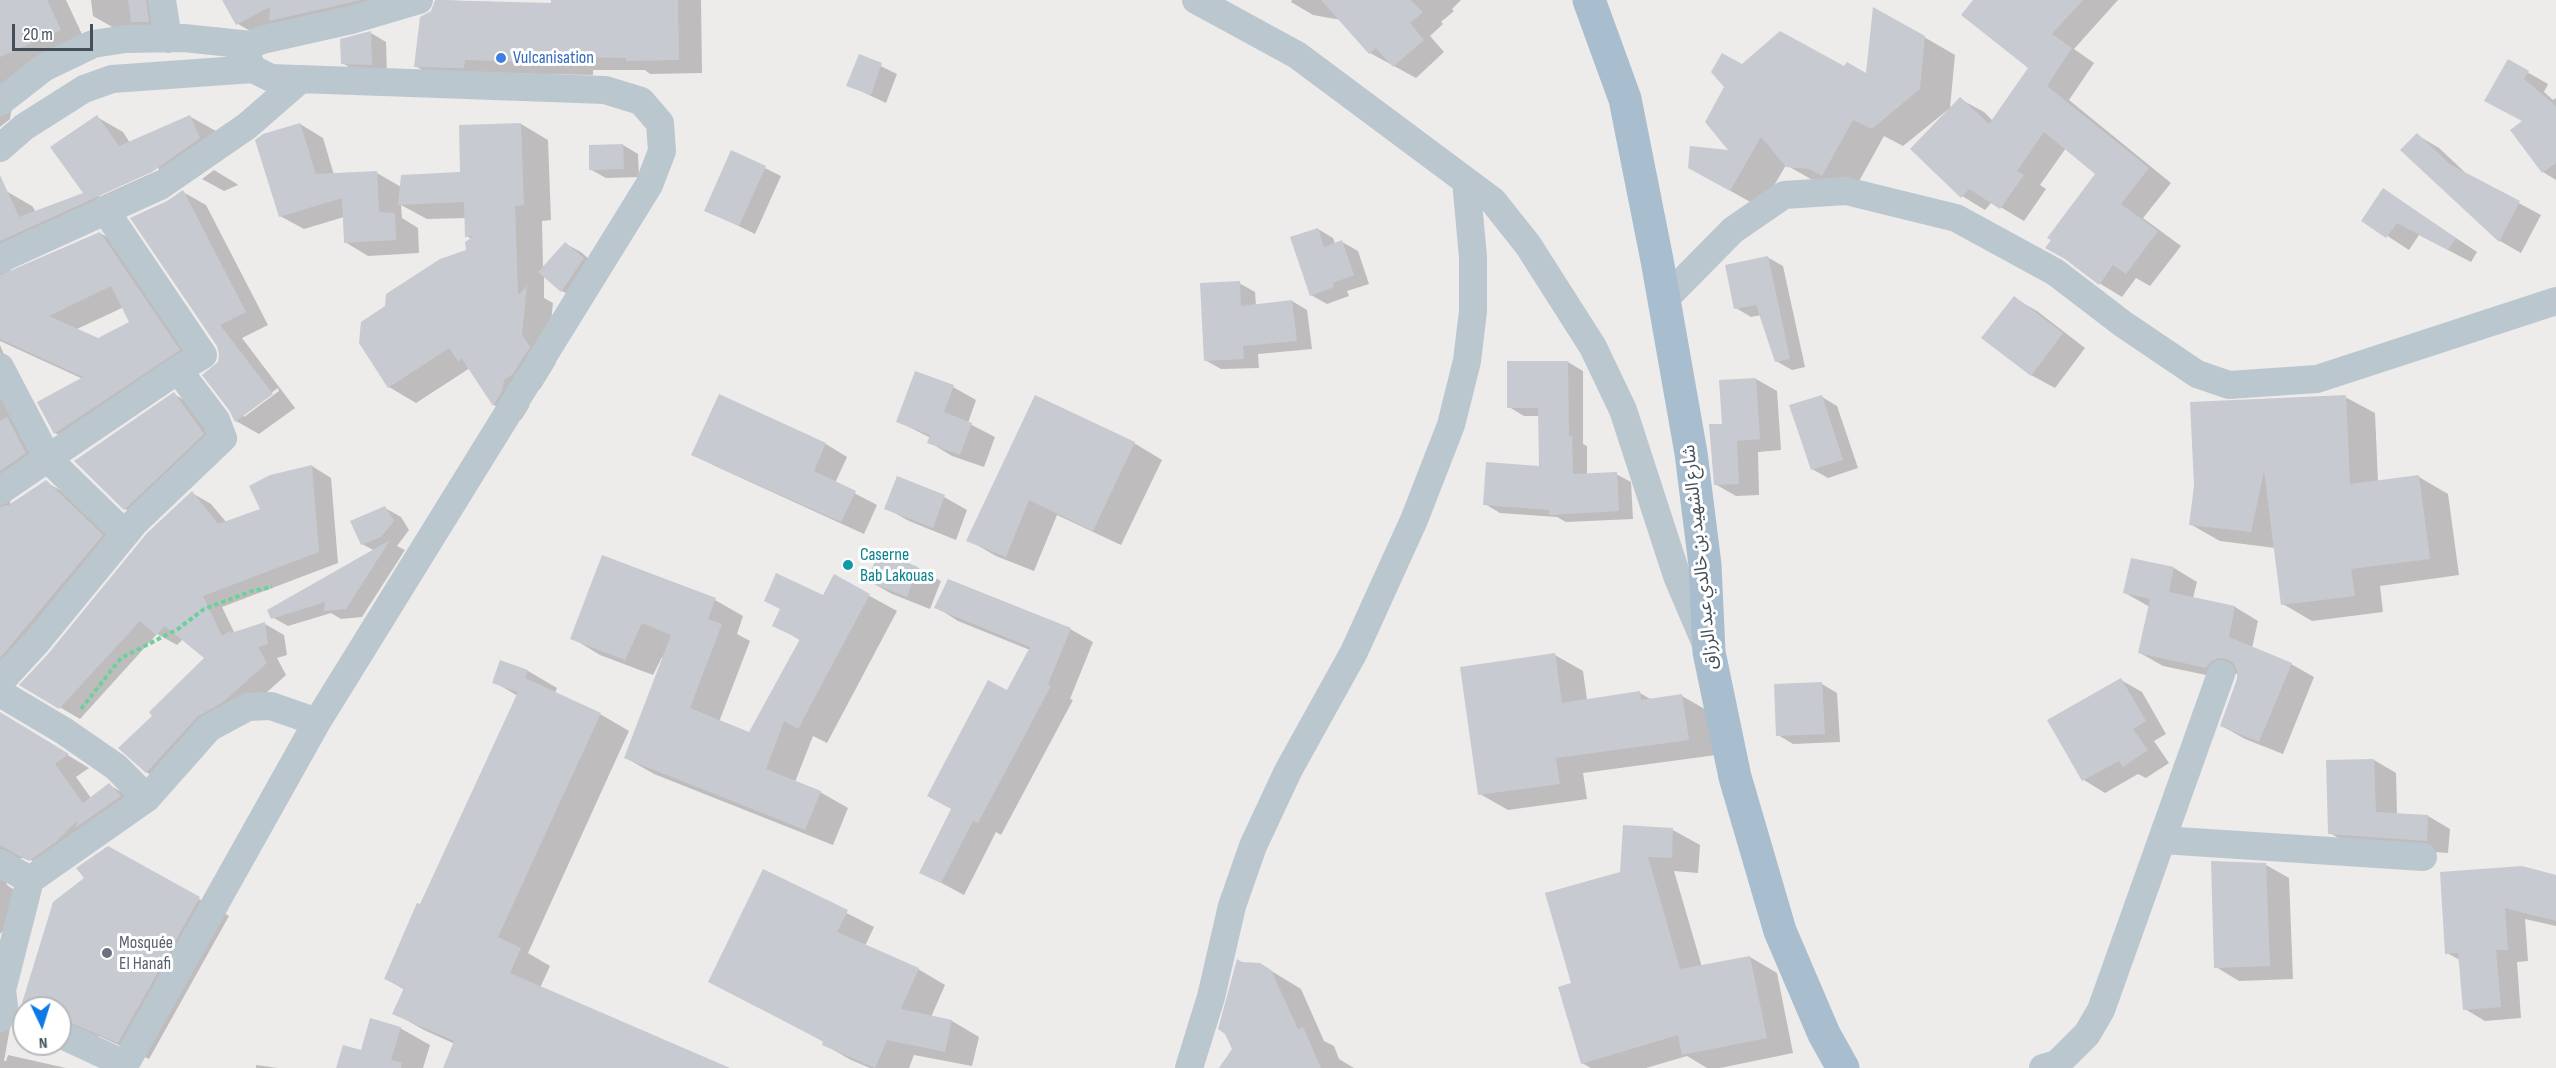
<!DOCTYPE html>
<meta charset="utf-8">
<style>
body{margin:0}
#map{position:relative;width:2556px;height:1068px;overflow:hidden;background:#eeebeb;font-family:"Sofia Sans Condensed",sans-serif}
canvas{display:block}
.north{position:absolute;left:12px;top:996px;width:60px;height:60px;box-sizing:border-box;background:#fff;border:2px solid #b4b9bd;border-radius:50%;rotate:176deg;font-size:16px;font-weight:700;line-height:24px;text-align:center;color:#43505a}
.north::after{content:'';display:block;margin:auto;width:21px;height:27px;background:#0e78e5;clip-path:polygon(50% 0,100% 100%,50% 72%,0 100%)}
.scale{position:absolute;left:12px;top:24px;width:81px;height:27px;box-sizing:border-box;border:3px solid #43505a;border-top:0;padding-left:8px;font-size:18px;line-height:21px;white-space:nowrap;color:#43505a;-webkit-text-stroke:4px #fff;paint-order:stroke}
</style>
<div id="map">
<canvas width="2556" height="1068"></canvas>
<div class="north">N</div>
<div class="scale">20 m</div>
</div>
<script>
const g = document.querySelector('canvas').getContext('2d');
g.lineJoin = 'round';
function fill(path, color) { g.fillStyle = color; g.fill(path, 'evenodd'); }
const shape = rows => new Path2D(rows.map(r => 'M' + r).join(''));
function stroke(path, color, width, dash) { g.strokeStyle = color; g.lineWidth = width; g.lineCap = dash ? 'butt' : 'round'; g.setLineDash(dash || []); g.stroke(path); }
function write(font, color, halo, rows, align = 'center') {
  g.font = font + ' "Sofia Sans Condensed","Noto Sans Arabic",sans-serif'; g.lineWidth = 6; g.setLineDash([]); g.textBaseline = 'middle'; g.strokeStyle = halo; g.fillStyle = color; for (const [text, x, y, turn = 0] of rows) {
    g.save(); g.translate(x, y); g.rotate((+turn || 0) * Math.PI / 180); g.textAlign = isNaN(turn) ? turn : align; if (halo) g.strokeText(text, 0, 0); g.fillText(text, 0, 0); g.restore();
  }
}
fill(shape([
 [0,0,66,0,87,45,16,105,11,112,10,119,0,127],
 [91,0,173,0,171,35,116,29,93,16],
 [238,0,410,0,267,41,238,24,227,5],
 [436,0,552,4,552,0,701,0,702,73,650,74,645,70,593,70,593,75,488,73,439,79,415,66],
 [1292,0,1461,0,1452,9,1454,11,1441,22,1443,24,1430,36,1444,52,1416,78,1370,53,1341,20,1313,15,1291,2],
 [1974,0,2118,0,2074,49,2094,63,2069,100,2171,183,2143,218,2181,246,2150,286,2136,278,2122,297,2099,283,2053,240,2097,173,2066,148,2040,185,2046,189,2024,221,1992,202,1985,210,1962,196,1960,99,1984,112,1993,121,2030,67],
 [371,33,386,42,387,73,358,72,342,63],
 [1924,37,1955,55,1950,108,1903,146,1884,136,1853,192,1818,183,1786,165,1761,208,1720,185,1732,151,1742,66,1845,68,1867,75],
 [860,56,897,74,886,103,848,85],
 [2508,61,2548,84,2544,92,2553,100,2556,98,2556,180,2543,172],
 [189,116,216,131,226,153,13,264,8,275,100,233,126,248,205,365,81,448,55,433,39,402,83,379,0,341,0,194,6,191,32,206,36,212,85,193,97,117,123,132,130,143],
 [158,167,159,170,99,197,99,194],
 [124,307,131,323,99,339,77,329],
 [300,124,323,138,334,175,377,173,401,187,462,174,521,124,548,140,551,220,542,221,543,269,566,244,581,252,599,268,578,300,562,291,544,274,544,298,553,303,548,351,556,363,540,389,530,395,529,407,521,420,494,405,470,368,416,403,389,387,386,307,467,251,472,239,466,236,466,218,427,219,401,205,402,218,418,228,419,253,368,256,345,242,344,217,304,229,280,216],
 [2417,135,2439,148,2470,177,2541,215,2521,253,2500,241,2403,150],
 [623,145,638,154,639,177,606,178,590,169],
 [732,152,781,176,755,234,706,210],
 [214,170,237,184,238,185,224,191,202,179],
 [2384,190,2477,252,2471,262,2419,235,2409,250,2363,220],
 [183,192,206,205,268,325,242,338,295,408,259,434,236,421,219,363,221,353,168,202],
 [278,388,279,391,244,417,244,413],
 [1318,229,1333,238,1335,244,1342,242,1358,251,1369,284,1347,291,1349,296,1327,304,1311,295],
 [1767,257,1783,266,1805,367,1792,370,1776,361,1761,315,1751,317,1736,308],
 [1239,283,1255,292,1256,306,1292,301,1307,310,1312,349,1258,354,1259,368,1221,369,1205,360],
 [2014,298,2037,311,2085,348,2055,388,2031,375],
 [0,345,52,468,11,499,10,504,46,482,72,497,128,551,0,691],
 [1568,362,1583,371,1583,444,1587,446,1587,475,1616,474,1631,482,1633,519,1566,522,1557,517,1500,513,1485,504,1541,468,1540,416,1524,416,1509,407],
 [1756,379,1777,391,1781,450,1758,452,1759,495,1736,496,1715,484,1724,425],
 [953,387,976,400,968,423,995,437,984,467,952,456,929,442,931,438,897,421],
 [174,394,198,408,226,448,148,522,125,509],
 [720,396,826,444,847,457,835,483,877,505,864,534,715,466,693,454],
 [1036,397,1134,443,1162,460,1121,545,1057,515,1034,571,996,556,968,540],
 [1822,397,1837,406,1858,468,1828,478,1812,469],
 [2345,397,2375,413,2378,482,2419,477,2448,494,2459,575,2380,586,2383,612,2312,621,2283,604,2275,548,2220,541,2190,524],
 [312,466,331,478,338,563,222,607,235,634,265,624,284,635,287,655,277,658,286,675,166,783,146,772,154,716,206,658,183,639,177,645,157,634,80,719,22,685,192,493,211,504,227,523,262,510],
 [944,497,967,510,956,540,909,521,886,508],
 [385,508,401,517,409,530,397,546,405,550,362,617,341,619,331,613,288,626,272,617,375,551,362,544],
 [918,568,941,581,930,609,892,594,869,581],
 [2174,568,2197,582,2193,598,2235,607,2258,621,2252,648,2291,664,2314,677,2283,754,2245,739,2222,726,2238,679,2238,672,2230,680,2163,666,2140,653,2150,607,2125,593],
 [835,577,897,611,827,743,813,736,795,782,820,792,848,808,833,845,654,774,626,758,664,658,662,657,653,675,600,655,572,638,715,600,743,616,737,634,750,641,719,722,750,734,800,640,774,625,824,597],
 [936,607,1070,629,1093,642,1070,699,1073,700,1001,835,996,832,964,895,921,872,1030,650,958,621],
 [1555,655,1583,671,1587,700,1640,693,1652,700,1682,696,1710,712,1716,755,1583,773,1587,799,1508,810,1480,794],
 [528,671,557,688,555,693,600,714,629,731,528,953,550,966,540,988,727,1068,445,1068,455,1044,424,1030,394,1013,405,990,386,979,518,696,494,682],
 [2121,680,2142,692,2166,734,2154,741,2169,763,2146,778,2138,774,2105,793,2084,780,2049,721],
 [1822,684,1837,693,1840,742,1793,744,1778,735],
 [0,714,89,768,76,777,91,798,109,785,131,797,52,872,31,860,22,858,13,861,5,877,7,885,29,900,28,905,0,934],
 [2374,760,2396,773,2397,814,2428,816,2450,829,2448,853,2352,846,2330,833],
 [1673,830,1700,845,1698,873,1674,871,1702,967,1750,957,1777,973,1793,1053,1720,1068,1707,1068,1687,1056,1646,1068,1591,1068,1582,1063,1573,984,1621,873],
 [2266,865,2289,878,2293,979,2239,981,2216,967],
 [764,871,874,927,865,946,918,969,945,985,931,1017,952,1021,979,1037,972,1066,914,1055,909,1068,870,1068,851,1060,823,1044,824,1042,710,981],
 [2441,873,2556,876,2556,926,2525,919,2528,961,2517,962,2521,1018,2485,1021,2465,1009,2460,960,2447,953],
 [199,899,229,916,149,1059,99,1036,86,1036,60,1023,60,1008,34,1008],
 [0,952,12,1001,12,1017,4,1061,6,1061,8,1055,66,1068,0,1068],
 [1241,963,1260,964,1301,989,1324,1041,1334,1046,1339,1059,1354,1068,1221,1068,1233,1050],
 [400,1028,430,1045,423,1068,337,1068],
 [256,1065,278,1068,256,1068]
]), '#0003');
fill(shape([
 [0,0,47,0,61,30,0,57],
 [128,0,146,0,149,22,131,22],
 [222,0,361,0,269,21,270,7,236,25],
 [435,0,551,3,551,0,678,0,679,60,626,61,626,58,570,57,570,63,465,60,464,68,414,67,420,17,431,11],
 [1321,0,1410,0,1423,12,1410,23,1424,40,1393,67,1376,48,1369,54],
 [1973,0,2083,0,2052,34,2072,48,2047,86,2149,168,2121,204,2158,231,2126,274,2113,265,2099,285,2065,259,2045,248,2051,240,2047,238,2095,174,2044,132,2017,171,2024,175,2000,209,1969,189,1961,198,1910,149,1960,97,1989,124,2028,68,1961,15],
 [1873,7,1925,36,1920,89,1872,129,1853,120,1822,176,1809,169,1786,167,1761,137,1730,191,1688,168,1690,146,1728,150,1705,122,1724,87,1711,72,1722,53,1742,64,1780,31,1844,66,1847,62,1866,73],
 [371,31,372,65,341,64,340,39],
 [859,54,882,63,871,95,846,86],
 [2508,59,2529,71,2524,79,2556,106,2556,163,2542,173,2510,130,2522,121,2484,101],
 [97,115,119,146,190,115,200,138,152,172,0,241,0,175,19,217,83,193,50,147],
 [300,123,316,174,377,171,379,212,395,213,396,240,344,243,342,198,279,217,255,140,263,134],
 [521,123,524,205,515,206,518,295,527,286,522,334,530,347,513,374,504,380,502,391,493,406,462,359,458,361,449,348,388,388,359,343,361,322,385,306,386,294,440,259,466,250,465,242,474,236,465,237,464,202,398,205,401,175,460,172,459,125],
 [2417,133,2451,165,2520,201,2499,242,2400,150],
 [623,144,624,169,589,170,589,145],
 [731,150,766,166,739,226,704,211],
 [2383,188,2456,238,2448,250,2397,223,2386,238,2361,221],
 [183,190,246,312,220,325,273,394,235,422,229,410,202,375,218,362,219,354,217,346,130,218,167,201],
 [1318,228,1324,247,1342,240,1354,275,1333,283,1334,287,1310,296,1290,237],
 [100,232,180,350,54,434,37,402,83,377,0,339,0,275],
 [111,286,129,322,98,338,49,316],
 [565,242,584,258,561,292,538,272],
 [1768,256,1790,359,1775,362,1756,305,1734,309,1725,265],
 [1240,281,1241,306,1292,300,1297,341,1243,346,1244,359,1204,361,1200,283],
 [2014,296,2063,333,2031,376,1981,338],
 [1507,361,1568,361,1569,436,1572,436,1573,474,1617,472,1619,511,1549,515,1549,510,1483,505,1486,462,1539,466,1538,408,1507,408],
 [915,371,954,385,944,412,972,423,960,455,927,443,930,435,896,422],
 [1756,378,1760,439,1737,441,1739,484,1714,485,1709,424,1722,424,1719,380],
 [174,392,204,434,124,510,74,461],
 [719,394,826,443,814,471,856,491,841,522,691,455],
 [1035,395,1135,442,1093,531,1029,500,1006,557,966,541],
 [1822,395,1843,460,1811,470,1789,405],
 [2346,395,2350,484,2419,475,2430,559,2351,569,2355,596,2281,605,2264,471,2251,532,2189,525,2194,486,2190,402],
 [7,417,26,453,0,471,0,421],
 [312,465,319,552,203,596,222,636,230,631,231,633,265,622,268,644,258,647,267,663,223,702,197,717,146,773,118,748,152,716,149,712,204,658,165,626,156,635,140,621,59,709,19,685,48,654,147,533,192,491,218,524,260,509,249,486,270,475],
 [897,476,945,495,933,528,884,509],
 [46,480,103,535,0,658,0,507,9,505],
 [385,506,394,521,381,537,361,545,350,521],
 [390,540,346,609,324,611,325,602,271,619,267,610],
 [879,551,918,567,907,597,867,581],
 [602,555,716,598,708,619,722,624,690,708,749,732,800,639,772,626,780,609,764,601,776,573,823,595,834,574,870,594,798,729,784,721,766,769,821,791,805,830,624,758,671,635,642,623,625,660,570,639],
 [2131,558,2174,567,2169,592,2235,606,2229,637,2292,663,2259,742,2220,726,2237,679,2237,670,2233,663,2227,659,2219,658,2211,661,2206,668,2138,653,2150,599,2123,593],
 [948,579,1071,628,1048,684,1051,686,978,823,973,821,941,883,919,873,951,809,927,796,988,680,1007,690,1030,647,934,608],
 [1555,653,1562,703,1640,691,1641,700,1682,694,1689,740,1556,758,1560,784,1478,795,1460,667],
 [500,660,528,670,525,678,601,713,498,937,521,948,510,973,730,1068,443,1068,454,1041,392,1014,404,988,384,979,417,903,420,904,518,692,492,683],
 [2121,678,2146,721,2133,729,2148,750,2123,767,2119,761,2082,781,2047,720],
 [1822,682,1825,734,1776,736,1774,684],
 [0,712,69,754,55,764,83,803,109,783,121,796,75,828,78,820,57,841,29,861,0,845],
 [2374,759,2376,812,2428,815,2427,841,2328,834,2326,760],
 [1623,825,1673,828,1672,858,1648,857,1680,969,1750,956,1767,1038,1682,1055,1678,1035,1581,1064,1558,987,1571,983,1545,893,1620,872],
 [108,846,200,897,118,1043,60,1018,60,1008,32,1008,22,1003,53,902,84,878,76,868],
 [2211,861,2266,863,2270,966,2214,968],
 [2522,866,2556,875,2556,921,2505,908,2508,950,2496,950,2501,1007,2463,1010,2458,953,2445,954,2440,872],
 [763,869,848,910,837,932,919,968,901,1009,952,1020,945,1052,887,1040,875,1068,822,1045,823,1041,708,982],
 [1237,959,1242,962,1260,963,1271,970,1298,1029,1303,1027,1321,1068,1219,1068,1232,1049,1225,1034,1218,1029],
 [370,1018,401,1027,391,1060,402,1063,401,1068,336,1068,343,1045,361,1050]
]), '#c7cad1');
stroke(shape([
 [81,709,121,658,178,629,204,609,252,591,272,587]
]), '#6bd099', 4, [4.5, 3]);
stroke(shape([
 [162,0,168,39],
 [1196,0,1297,55,1493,201,1528,245,1593,347,1623,410,1677,576,1706,644],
 [0,102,45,67,93,44,125,39,184,38,251,45],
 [0,148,24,127,84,89,112,79,253,69],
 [0,259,160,186,247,126,301,79],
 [1664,300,1733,230,1784,195,1846,191,1956,218,2055,272,2123,324,2197,374,2229,385,2317,379,2556,301],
 [0,367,48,459,125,534],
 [0,491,178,370,203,355,105,210],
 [0,682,35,644,135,522,223,438,216,420,178,370],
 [0,693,64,731,116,767,147,798],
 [2162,840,2423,857],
 [0,863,30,880,147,798,209,728,248,707,271,706,317,722],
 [0,1018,4,1007,2,990,30,880],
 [60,1034,124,1064],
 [123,1068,317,722,649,185,662,151,660,123,641,101,605,90,271,78,253,69,246,55,251,45,262,40,351,20,419,0],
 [1189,1068,1211,997,1232,906,1253,846,1288,771,1354,652,1414,520,1451,425,1467,361,1473,311,1473,257,1466,181],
 [2043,1068,2057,1064,2087,1034,2101,1010,2221,674]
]), '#bbc7cf', 28);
stroke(shape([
 [1589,0,1625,99,1657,260,1691,453,1705,565,1709,652,1735,777,1780,931,1824,1034,1843,1068]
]), '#a8bdcd', 33);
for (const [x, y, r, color] of [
 [501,58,6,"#3f7fe0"],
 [848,565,6,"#0f9aa8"],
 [107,953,6,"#6b7280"]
]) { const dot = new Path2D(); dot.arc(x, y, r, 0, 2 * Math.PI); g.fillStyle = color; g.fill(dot); stroke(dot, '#fff', 2); }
write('18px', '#366cbe', '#fff', [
 ["Vulcanisation",513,58]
], 'left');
write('18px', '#0d838f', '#fff', [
 ["Caserne",860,555],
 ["Bab Lakouas",860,576]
], 'left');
write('18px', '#43505a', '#fff', [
 ["شارع الشهيد بن خالدي عبد الرزاق",1701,557,-96]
]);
write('18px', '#5b616d', '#fff', [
 ["Mosquée",119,943],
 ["El Hanafi",119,964]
], 'left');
</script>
